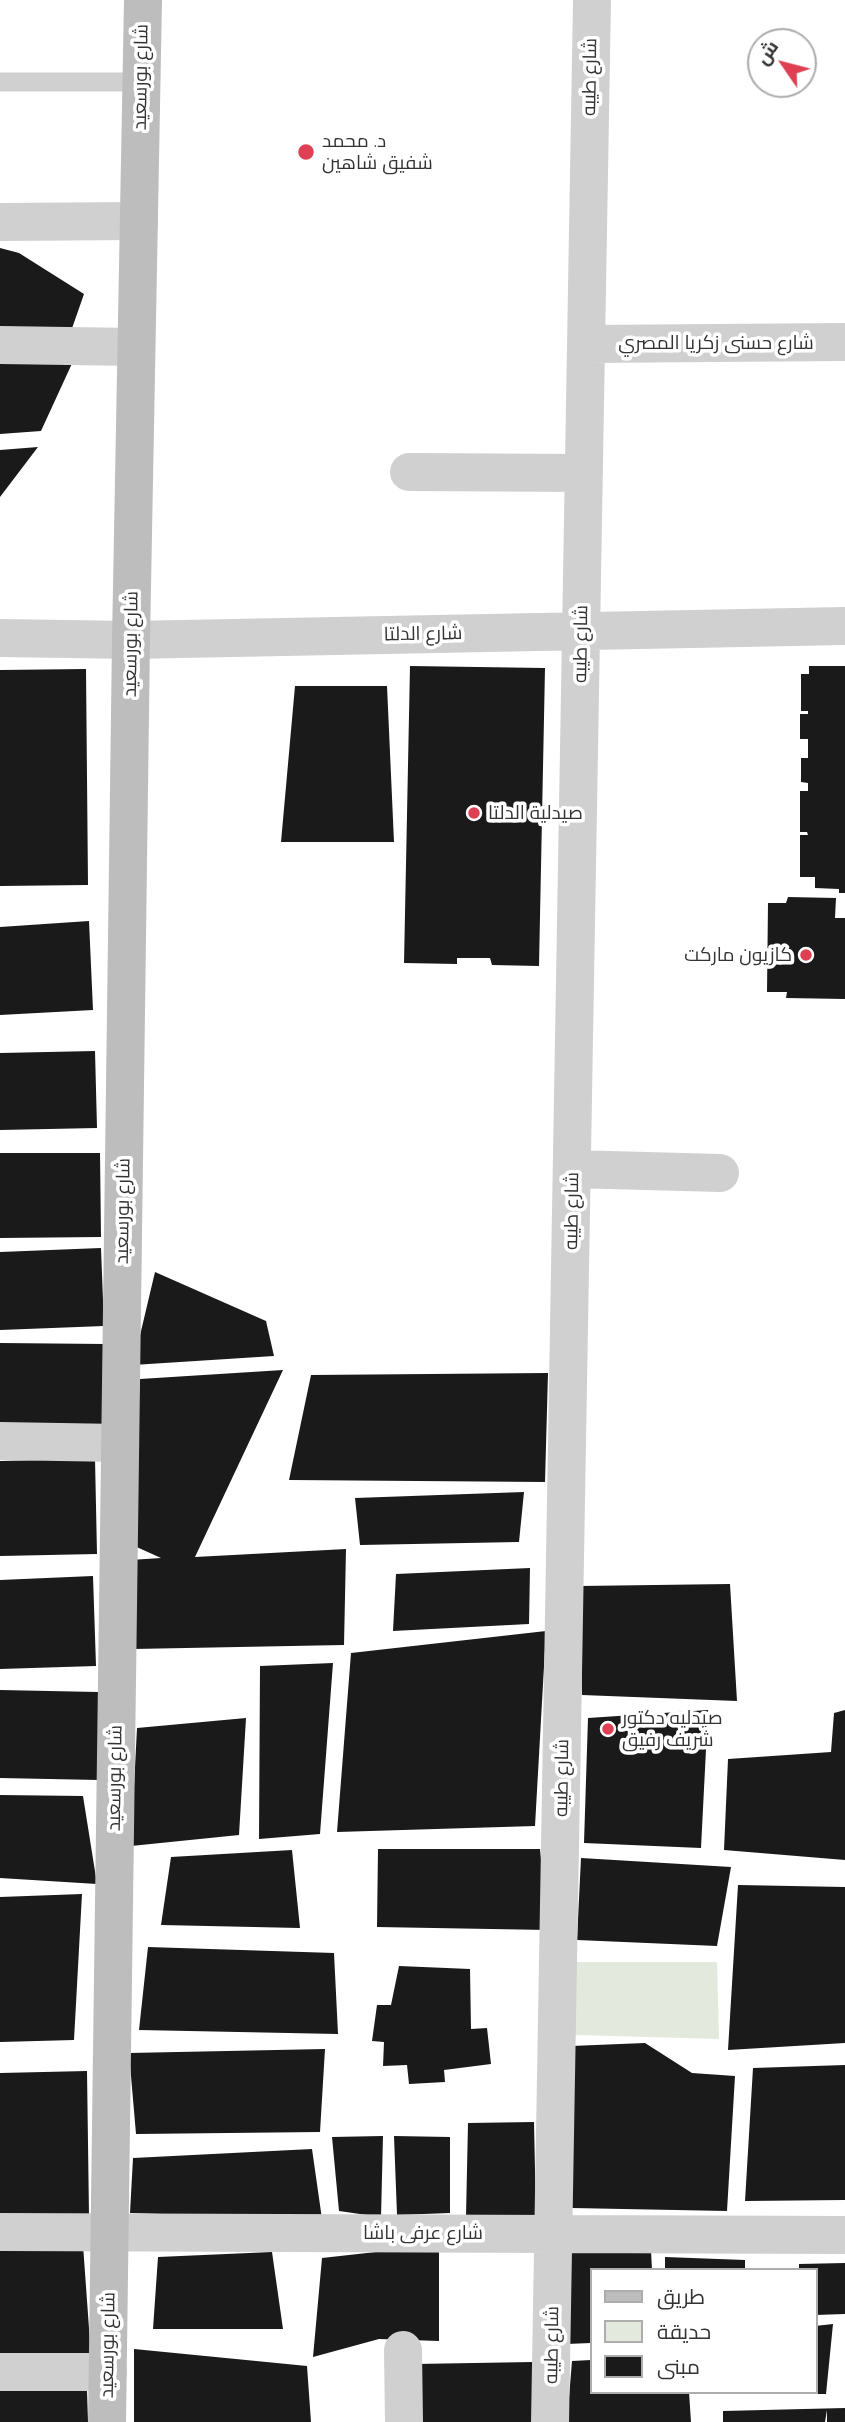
<!DOCTYPE html>
<meta charset="utf-8">
<style>
body{margin:0}
#map{position:relative;width:845px;height:2422px;overflow:hidden;background:#fff;font-family:Raleway,Cairo,sans-serif}
canvas{display:block}
.legend{position:absolute;left:590px;top:2268px;width:228px;height:126px;box-sizing:border-box;background:#fff;border:2px solid #adadad;margin:0;padding:9px 12px;list-style:none;font-size:21px;color:#333}
.legend li{display:flex;align-items:center;gap:14px;height:35px}
.legend b{width:35px;border:2px solid #adadad}
.north{position:absolute;left:747px;top:28px;width:70px;height:70px;box-sizing:border-box;background:#fff;border:2px solid #adadad;border-radius:50%;rotate:305deg;font-size:19px;font-weight:700;line-height:28px;text-align:center;color:#333}
.north::after{content:'';display:block;margin:auto;width:24px;height:32px;background:#df3f53;clip-path:polygon(50% 0,100% 100%,50% 72%,0 100%)}
</style>
<div id="map">
<canvas width="845" height="2422"></canvas>
<ul class="legend">
<li><b style="height:9px;background:#bdbdbd"></b>طريق</li>
<li><b style="height:19px;background:#e3e9dc"></b>حديقة</li>
<li><b style="height:19px;background:#1a1a1a"></b>مبنى</li>
</ul>
<div class="north">ش</div>
</div>
<script>
const g = document.querySelector('canvas').getContext('2d');
g.lineJoin = 'round';
function fill(path, color) { g.fillStyle = color; g.fill(path, 'evenodd'); }
const shape = rows => new Path2D(rows.map(r => 'M' + r).join(''));
function stroke(path, color, width, dash) { g.strokeStyle = color; g.lineWidth = width; g.lineCap = dash ? 'butt' : 'round'; g.setLineDash(dash || []); g.stroke(path); }
function write(font, color, halo, rows, align = 'center') {
  g.font = font + ' Raleway,Cairo,sans-serif'; g.lineWidth = 7; g.setLineDash([]); g.textBaseline = 'middle'; g.strokeStyle = halo; g.fillStyle = color; for (const [text, x, y, turn = 0] of rows) {
    g.save(); g.translate(x, y); g.rotate((+turn || 0) * Math.PI / 180); g.textAlign = isNaN(turn) ? turn : align; if (halo) g.strokeText(text, 0, 0); g.fillText(text, 0, 0); g.restore();
  }
}
fill(shape([
 [572,1962,717,1962,719,2039,575,2035]
]), '#e3e9dc');
fill(shape([
 [0,248,19,253,84,294,69,337,86,333,41,431,0,434],
 [38,447,0,497,0,450],
 [410,666,545,668,539,966,492,965,490,958,457,958,457,964,404,963],
 [809,666,845,666,845,893,839,893,839,889,815,888,815,877,800,877,800,835,808,835,807,832,800,832,800,791,808,791,808,783,801,782,801,758,808,758,808,739,800,739,800,714,808,714,808,711,801,711,801,674,809,674],
 [86,669,88,885,0,886,0,670],
 [295,686,387,686,394,842,281,842],
 [788,897,836,898,835,918,845,918,845,999,786,998,787,992,767,992,768,903,786,903],
 [89,921,93,1010,0,1015,0,927],
 [95,1051,97,1128,0,1130,0,1053],
 [0,1153,100,1153,101,1237,0,1238],
 [101,1248,104,1326,0,1330,0,1252],
 [155,1272,266,1321,274,1356,133,1365],
 [0,1343,105,1344,105,1425,0,1425],
 [283,1370,195,1557,346,1549,344,1645,133,1649,130,1560,161,1558,130,1544,140,1379],
 [548,1373,545,1482,289,1480,311,1375],
 [95,1459,97,1554,0,1556,0,1461],
 [524,1492,519,1542,360,1545,355,1498],
 [530,1568,529,1624,393,1631,396,1574],
 [93,1576,96,1666,0,1669,0,1580],
 [730,1584,737,1701,582,1695,579,1586],
 [546,1631,535,1826,337,1832,351,1653],
 [333,1663,320,1834,259,1839,260,1666],
 [0,1690,98,1692,99,1780,0,1778],
 [708,1710,701,1848,584,1843,588,1718],
 [845,1710,845,1860,724,1850,728,1759,831,1752,834,1713],
 [246,1718,239,1835,131,1846,137,1728],
 [0,1795,83,1796,97,1884,0,1878],
 [378,1849,540,1849,548,1930,377,1927],
 [292,1850,300,1928,161,1925,171,1857],
 [581,1858,731,1867,717,1946,577,1940],
 [738,1885,845,1887,845,2043,728,2050],
 [82,1894,74,2040,0,2042,0,1897],
 [148,1947,334,1953,338,2034,139,2030],
 [399,1966,470,1969,471,2029,487,2028,491,2064,444,2070,445,2082,409,2084,407,2065,383,2066,384,2042,372,2041,377,2005,391,2005],
 [645,2043,692,2073,735,2076,727,2211,572,2208,571,2046],
 [325,2049,320,2132,136,2134,129,2053],
 [845,2065,845,2200,745,2201,753,2068],
 [87,2071,89,2216,0,2214,0,2073],
 [534,2122,536,2217,466,2216,468,2123],
 [383,2136,381,2217,339,2211,332,2137],
 [394,2136,450,2137,450,2213,397,2215],
 [312,2149,322,2219,130,2213,133,2158],
 [83,2245,91,2356,0,2358,0,2248],
 [439,2245,439,2341,379,2339,313,2357,322,2258],
 [651,2250,652,2270,591,2270,591,2343,566,2344,567,2252],
 [272,2252,283,2329,153,2329,158,2257],
 [665,2257,745,2260,745,2270,665,2270],
 [845,2263,845,2314,815,2315,815,2270,799,2270,799,2264],
 [833,2324,826,2394,815,2394,815,2326],
 [134,2349,307,2366,311,2422,134,2422],
 [591,2360,591,2392,689,2392,691,2422,567,2422,572,2361],
 [533,2362,535,2422,419,2422,415,2364],
 [0,2387,87,2390,88,2422,0,2422],
 [845,2408,845,2422,827,2422,827,2410,825,2422,723,2422,723,2411]
]), '#1a1a1a');
stroke(shape([
 [0,82,141,82]
]), '#d0d0d0', 19);
stroke(shape([
 [0,222,139,221],
 [586,344,845,342],
 [0,345,136,347],
 [409,472,584,473],
 [0,638,131,640,845,626],
 [572,1169,720,1173],
 [0,1441,120,1443],
 [0,2232,845,2235],
 [403,2350,404,2422],
 [0,2372,108,2372],
 [550,2422,592,0]
]), '#d0d0d0', 38);
stroke(shape([
 [107,2422,131,640,143,0]
]), '#bdbdbd', 38);
for (const [x, y, r, color] of [
 [306,152,9,"#df3f53"],
 [474,813,7,"#df3f53"],
 [806,955,7,"#df3f53"],
 [608,1729,7,"#df3f53"]
]) { const dot = new Path2D(); dot.arc(x, y, r, 0, 2 * Math.PI); g.fillStyle = color; g.fill(dot); stroke(dot, '#fff', 2.5); }
write('19px', '#333', '#fff', [
 ["شارع بورسعيد",141,77,-89],
 ["شارع طيبه",590,77,-89],
 ["شارع حسنى زكريا المصري",716,343],
 ["شارع الدلتا",423,634,-1],
 ["شارع بورسعيد",131,644,-89],
 ["شارع طيبه",581,644,-89],
 ["شارع بورسعيد",123,1211,-89],
 ["شارع طيبه",572,1211,-89],
 ["شارع بورسعيد",115,1778,-89],
 ["شارع طيبه",562,1778,-89],
 ["شارع عرفى باشا",423,2233],
 ["شارع بورسعيد",108,2345,-89],
 ["شارع طيبه",552,2345,-89]
]);
write('19px', '#333', '#fff', [
 ["د. محمد",322,141],
 ["شفيق شاهين",322,163],
 ["صيدلية الدلتا",488,813],
 ["كازيون ماركت",792,955,"right"],
 ["صيدليه دكتور",622,1718],
 ["شريف رفيق",622,1740]
], 'left');
</script>
